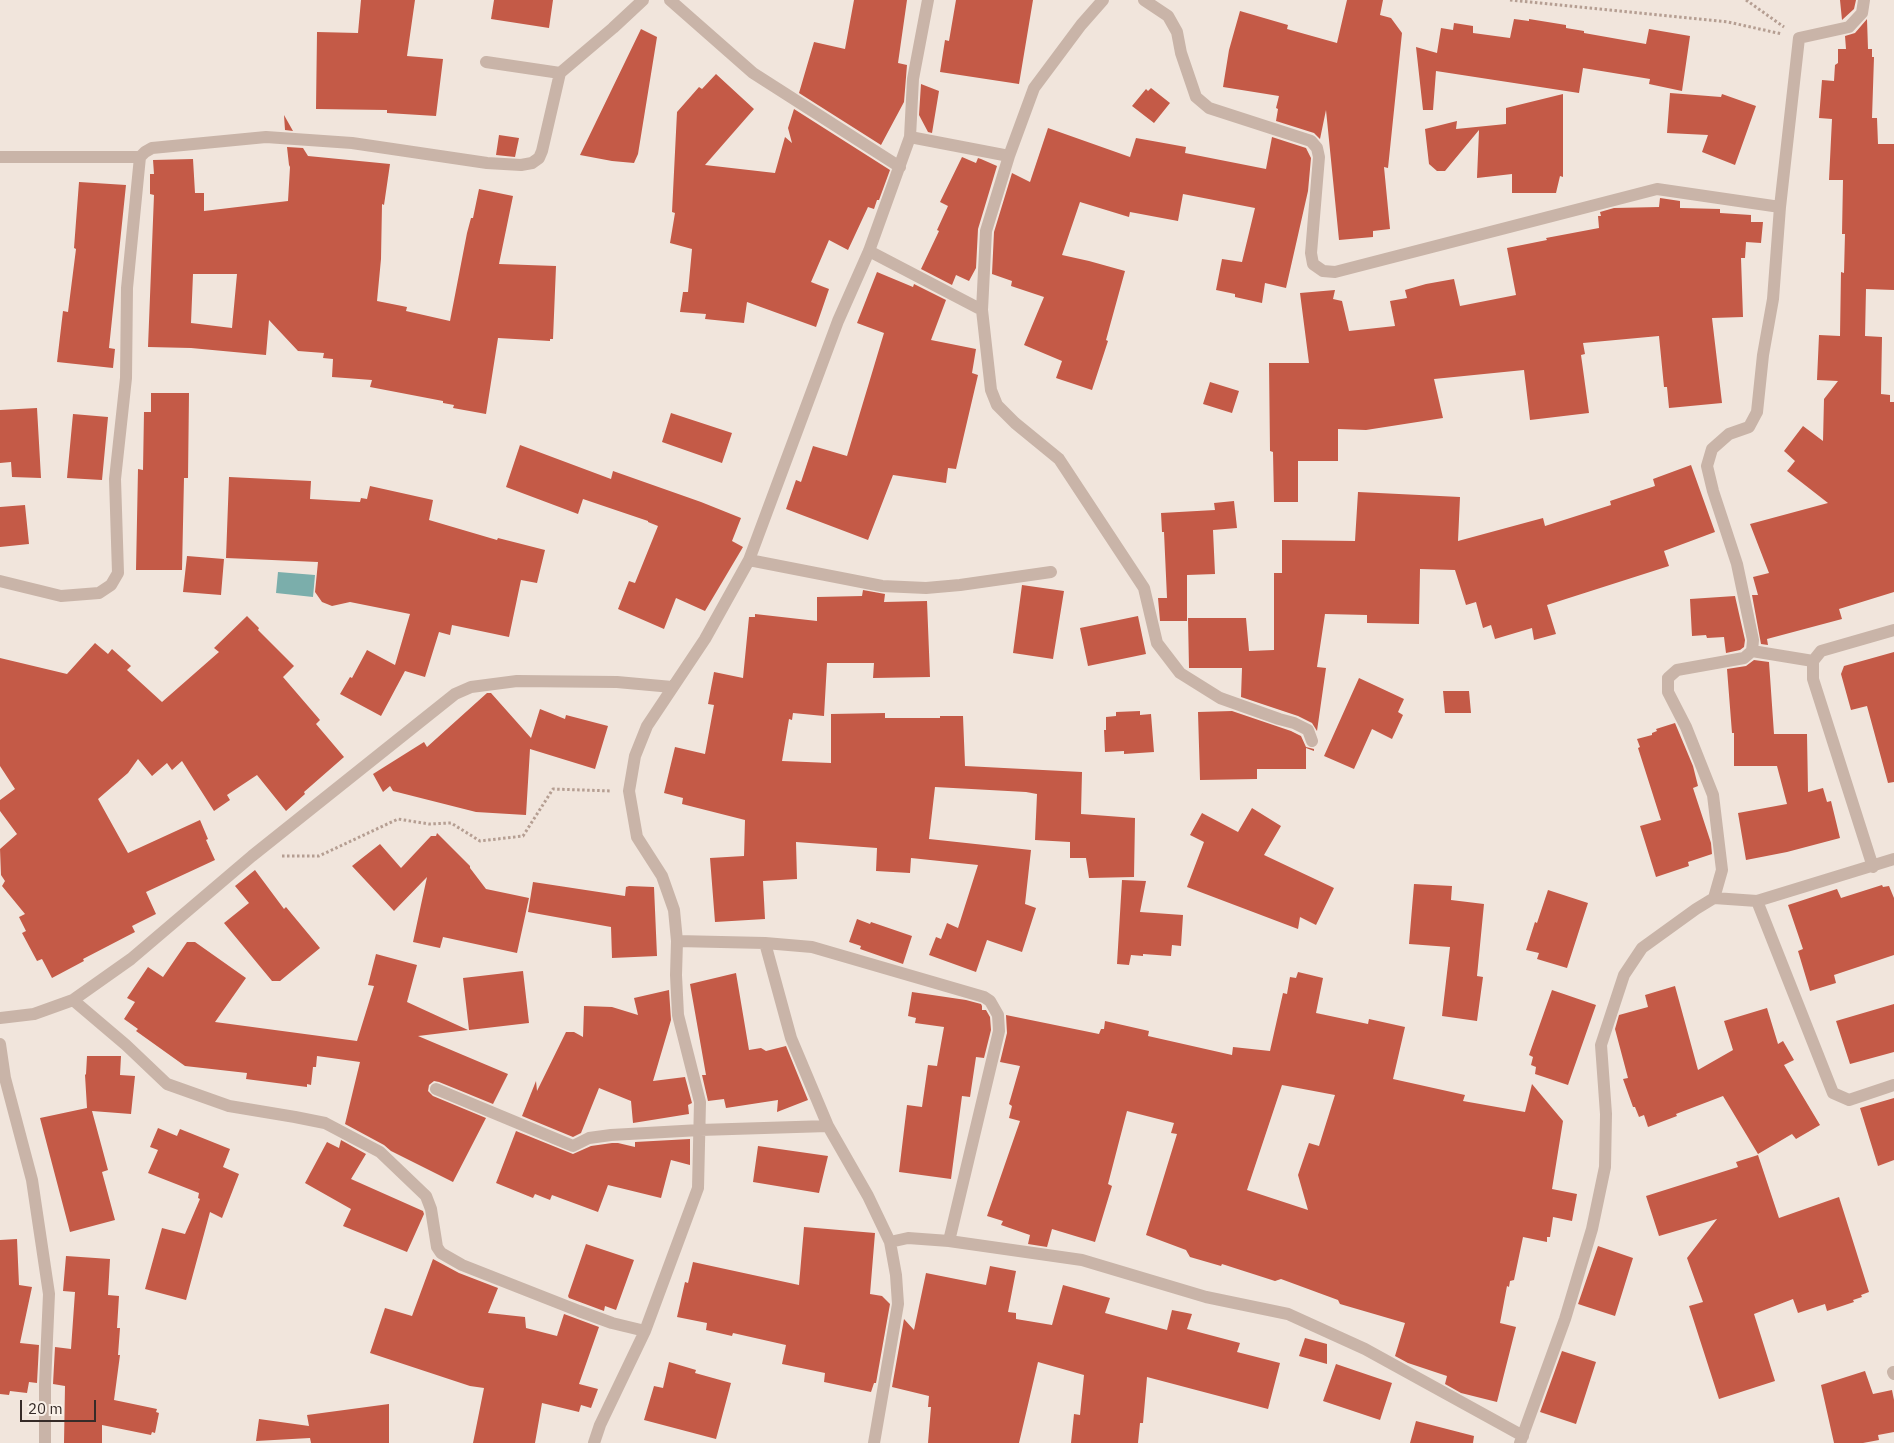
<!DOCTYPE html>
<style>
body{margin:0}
#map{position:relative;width:1894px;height:1443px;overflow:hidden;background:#f1e5dc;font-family:"IBM Plex Sans",sans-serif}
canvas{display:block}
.scale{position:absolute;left:20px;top:1400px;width:76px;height:22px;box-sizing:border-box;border:2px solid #362b28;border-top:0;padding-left:6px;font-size:15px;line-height:18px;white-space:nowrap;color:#362b28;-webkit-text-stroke:4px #f9f0e8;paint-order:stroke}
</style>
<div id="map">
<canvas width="1894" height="1443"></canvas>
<div class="scale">20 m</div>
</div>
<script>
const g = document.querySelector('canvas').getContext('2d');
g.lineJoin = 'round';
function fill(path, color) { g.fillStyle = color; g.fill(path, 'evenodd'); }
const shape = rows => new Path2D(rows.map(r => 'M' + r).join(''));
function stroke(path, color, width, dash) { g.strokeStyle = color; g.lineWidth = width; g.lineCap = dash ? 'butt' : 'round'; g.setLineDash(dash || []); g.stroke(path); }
fill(shape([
 [278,572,315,575,313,597,276,593]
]), '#7baeab');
fill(shape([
 [361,0,415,0,407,56,443,59,436,116,387,113,387,110,316,109,317,32,358,33],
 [494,0,553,0,549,28,491,19],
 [854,0,907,0,898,63,907,65,904,102,881,145,799,93,814,42,845,49],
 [956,0,1033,0,1019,84,940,72,945,40,949,41],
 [1347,0,1383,0,1380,15,1391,18,1402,33,1388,168,1384,167,1390,229,1373,231,1373,237,1339,240,1326,110,1320,139,1314,133,1276,121,1278,109,1276,108,1279,96,1223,87,1229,50,1240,11,1288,25,1287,29,1337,43],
 [1840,0,1856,0,1854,9,1842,20],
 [1514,19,1529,21,1529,19,1566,25,1566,28,1584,31,1584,33,1646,44,1649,29,1690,36,1682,91,1649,84,1650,79,1583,68,1579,93,1436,71,1433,110,1423,110,1416,47,1437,53,1441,28,1453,30,1454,23,1473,26,1473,33,1510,38],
 [1867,19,1868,49,1872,49,1872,57,1874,57,1872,118,1877,118,1878,144,1894,144,1894,290,1866,289,1865,336,1882,337,1881,394,1890,395,1890,402,1894,402,1894,592,1839,609,1842,619,1767,639,1768,645,1761,644,1752,595,1758,595,1753,577,1769,573,1750,524,1828,503,1787,471,1795,461,1784,451,1803,426,1823,441,1824,399,1838,381,1817,380,1819,335,1840,336,1841,272,1844,273,1845,234,1842,234,1843,180,1829,180,1832,119,1819,118,1822,80,1834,81,1835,65,1838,63,1838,49,1846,49,1845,36,1855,33],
 [641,29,657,37,638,154,634,163,612,161,580,155],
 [716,74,754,109,705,165,775,173,785,137,792,143,788,128,794,109,890,170,879,200,877,200,874,209,868,207,848,250,829,240,811,282,829,289,816,327,747,302,744,323,705,319,706,314,680,312,683,292,688,292,692,249,670,243,675,213,672,212,677,112,699,87,702,89],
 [921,84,939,91,932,133,928,132,919,115],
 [1151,88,1170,103,1154,123,1132,106,1146,89,1148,91],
 [1670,93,1721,97,1722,94,1756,106,1735,165,1702,152,1708,135,1667,133],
 [1563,94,1563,177,1560,176,1556,193,1512,193,1512,174,1477,178,1479,130,1445,171,1437,171,1429,164,1425,129,1457,121,1456,129,1506,124,1506,108],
 [284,115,293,131,285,130],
 [1048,128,1130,157,1136,138,1186,147,1185,153,1266,169,1272,137,1306,148,1311,158,1308,191,1286,288,1265,283,1262,303,1235,297,1235,294,1216,290,1222,259,1242,262,1255,208,1183,194,1178,221,1130,212,1129,217,1080,202,1062,255,1089,261,1125,271,1106,340,1108,341,1092,390,1056,378,1062,361,1024,345,1044,297,1011,286,1012,281,992,274,994,232,1012,173,1030,182],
 [499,135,519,138,515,157,496,155],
 [287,147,303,148,308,156,390,164,384,205,382,204,381,259,377,301,407,307,406,311,450,321,467,233,471,218,473,218,479,189,513,196,499,264,556,266,553,339,550,339,550,341,498,338,486,414,453,408,454,405,443,403,443,401,370,387,372,380,332,377,333,359,323,358,324,353,298,351,269,320,266,355,191,348,148,347,154,195,150,194,150,174,154,174,153,160,193,159,195,193,204,193,204,211,288,201,290,167,289,165],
 [193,274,237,274,232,328,191,323],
 [962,157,976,163,978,158,981,159,997,166,978,229,976,268,969,281,956,275,952,285,921,269,939,231,937,230,948,206,940,202],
 [79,182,126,185,109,348,115,349,113,368,57,362,63,311,68,312,76,249,74,248],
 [1660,198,1680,201,1680,208,1720,209,1720,213,1751,215,1751,222,1763,222,1761,243,1746,242,1745,258,1741,258,1743,317,1712,318,1722,403,1669,408,1667,387,1664,387,1659,336,1583,343,1585,354,1581,355,1589,413,1530,420,1524,370,1434,379,1443,418,1366,430,1338,429,1338,461,1298,461,1298,502,1274,502,1273,452,1270,451,1269,363,1309,363,1300,293,1335,290,1333,299,1342,301,1349,331,1395,326,1390,301,1407,298,1405,290,1426,284,1454,279,1460,306,1516,295,1507,248,1547,240,1546,238,1599,228,1598,216,1601,216,1600,212,1614,208,1659,207],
 [877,272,913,287,914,284,946,300,931,340,976,349,972,373,978,375,956,469,948,468,946,483,893,475,868,540,786,509,796,480,801,482,813,446,847,456,884,333,857,323],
 [1210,382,1239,391,1232,413,1203,404],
 [151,393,189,393,188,478,184,478,182,570,136,570,138,469,143,470,144,412,151,412],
 [37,408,41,478,12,477,11,462,0,463,0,410],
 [671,413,732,433,722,463,662,442],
 [73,414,108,417,102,480,67,478],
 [520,445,611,479,613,471,701,502,741,518,732,541,743,547,705,611,676,598,664,629,618,609,629,581,635,583,658,526,648,522,648,521,583,499,578,514,506,487],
 [1691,465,1715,532,1664,551,1669,566,1547,605,1556,634,1534,640,1532,628,1495,639,1491,625,1483,628,1476,602,1466,605,1455,570,1420,569,1419,624,1367,623,1367,615,1325,614,1317,667,1326,668,1317,731,1312,723,1298,716,1241,697,1242,668,1189,668,1188,618,1246,618,1249,651,1274,650,1274,573,1282,573,1282,540,1355,541,1358,492,1460,497,1458,541,1543,518,1545,526,1611,505,1610,501,1655,486,1653,479],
 [229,477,311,481,310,499,360,502,361,498,367,499,370,486,433,500,429,520,497,540,498,538,545,550,537,583,521,580,509,637,452,625,450,635,439,632,425,677,405,671,381,716,340,694,350,677,352,678,367,650,395,665,410,614,350,602,332,606,322,602,315,592,318,562,226,558],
 [1234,501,1237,528,1213,530,1215,574,1187,575,1187,621,1160,621,1158,598,1167,598,1164,532,1162,532,1161,513,1215,510,1214,503],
 [25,505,29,544,0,547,0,507],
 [187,556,224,559,221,595,183,592],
 [1022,585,1064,591,1053,659,1013,653],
 [863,590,885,594,884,602,927,601,930,677,873,678,874,663,827,663,824,716,793,713,792,720,789,719,782,761,831,763,831,714,885,713,885,718,940,718,940,716,963,716,965,766,1082,772,1081,814,1135,818,1134,877,1089,878,1086,858,1070,858,1070,842,1035,840,1037,794,1026,792,935,787,929,839,1031,850,1025,904,1036,908,1022,952,987,940,976,972,929,955,936,937,941,939,947,923,958,928,978,865,911,858,910,873,876,871,877,848,796,842,797,879,763,881,765,919,715,922,710,858,744,856,745,820,682,804,683,798,664,793,675,747,705,754,714,705,708,704,714,672,743,678,749,617,755,617,755,614,817,621,817,597,862,596],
 [1735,596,1745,640,1744,647,1740,650,1726,653,1724,637,1707,638,1706,635,1692,636,1690,599],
 [247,616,259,628,258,630,294,666,283,677,320,720,316,724,344,757,304,792,305,794,286,811,257,775,227,795,230,800,214,811,182,761,172,770,167,763,152,776,138,759,128,773,98,799,128,853,200,820,208,839,206,840,215,860,146,892,156,914,132,926,135,932,83,959,84,961,52,978,42,959,37,961,22,933,26,931,19,917,25,914,2,886,5,881,1,875,0,849,17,834,0,811,0,800,15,789,0,766,0,658,67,674,95,643,108,654,112,649,131,666,127,670,162,702,219,652,214,648],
 [1138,616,1146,654,1088,666,1080,628],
 [1894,652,1894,782,1888,783,1867,706,1851,710,1841,674,1844,666],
 [1754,660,1769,662,1774,734,1807,734,1808,792,1823,788,1827,802,1831,801,1840,838,1787,852,1746,860,1738,813,1787,804,1777,766,1734,766,1734,733,1732,733,1727,669,1746,666],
 [1359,678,1404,699,1398,712,1403,715,1392,739,1372,729,1354,769,1324,756],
 [1443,691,1469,691,1471,713,1445,713],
 [487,693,491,693,531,738,540,709,565,719,566,715,608,726,595,769,530,749,526,815,476,812,393,791,390,786,383,792,373,774,424,742,427,747],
 [1140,711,1140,715,1151,714,1154,752,1124,754,1124,751,1105,752,1104,730,1106,730,1106,717,1116,716,1116,712],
 [1232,711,1291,731,1301,736,1306,747,1314,749,1314,751,1306,748,1306,769,1257,769,1257,779,1200,780,1198,712],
 [1675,723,1693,766,1698,786,1693,788,1711,843,1712,854,1688,862,1689,866,1656,877,1640,826,1661,820,1638,748,1640,747,1637,739,1652,735,1652,733,1657,731,1656,729],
 [1252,808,1281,826,1264,855,1334,888,1316,925,1300,917,1298,929,1187,887,1204,842,1190,835,1202,813,1238,832],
 [437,833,470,866,470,868,486,889,529,898,517,953,443,937,440,948,413,942,427,877,394,911,352,866,380,844,401,868,431,836,436,836],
 [255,870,284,909,286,907,320,948,280,981,272,981,224,923,249,903,235,886],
 [1122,880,1146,881,1140,912,1183,915,1181,946,1172,945,1171,956,1143,954,1143,956,1131,955,1129,965,1117,964],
 [533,882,625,896,626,887,629,886,654,887,657,956,612,958,611,927,528,912],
 [1414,884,1452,886,1451,900,1484,904,1477,976,1483,977,1477,1021,1442,1016,1450,947,1409,944],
 [1882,885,1883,887,1889,886,1894,898,1894,955,1834,975,1836,983,1810,991,1798,951,1803,949,1788,905,1837,889,1841,898],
 [1548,890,1588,903,1567,968,1537,959,1539,953,1526,950,1535,922,1537,923],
 [857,919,870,924,871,922,912,936,903,964,860,949,861,946,849,942],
 [187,942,195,942,246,978,215,1022,357,1041,374,986,368,985,376,954,417,965,407,1002,468,1030,418,1036,508,1074,493,1104,439,1082,434,1081,429,1085,428,1091,433,1096,486,1118,453,1182,391,1151,384,1145,345,1124,360,1062,317,1056,316,1067,313,1067,311,1085,307,1084,307,1087,246,1079,247,1073,185,1066,136,1031,138,1029,124,1019,135,1002,127,998,148,967,163,977],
 [523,971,529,1023,469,1030,463,978],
 [1298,972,1323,978,1316,1013,1368,1024,1369,1019,1405,1027,1393,1079,1465,1095,1463,1101,1525,1112,1532,1084,1563,1121,1552,1189,1577,1194,1572,1221,1553,1217,1550,1237,1547,1237,1547,1242,1523,1237,1514,1280,1510,1281,1509,1287,1507,1286,1500,1323,1516,1327,1497,1402,1461,1393,1445,1384,1447,1376,1408,1363,1395,1356,1405,1323,1340,1304,1338,1300,1281,1279,1275,1281,1222,1264,1221,1266,1190,1257,1186,1250,1146,1235,1177,1134,1171,1133,1174,1123,1127,1111,1108,1184,1112,1186,1095,1242,1052,1229,1047,1247,1028,1244,1030,1235,1001,1225,1003,1221,987,1216,1020,1121,1009,1118,1012,1106,1009,1104,1020,1066,1000,1062,1007,1033,1006,1015,1099,1034,1101,1029,1104,1029,1105,1021,1149,1031,1148,1036,1232,1055,1233,1047,1270,1051,1283,993,1287,994,1290,977,1296,978],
 [1282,1085,1335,1095,1319,1146,1309,1143,1298,1175,1308,1210,1247,1190],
 [736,973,749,1050,761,1048,766,1051,786,1046,808,1100,777,1112,778,1100,726,1108,724,1099,708,1101,702,1075,706,1075,690,984],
 [1675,986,1698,1070,1733,1050,1724,1021,1767,1008,1778,1044,1783,1041,1794,1060,1784,1065,1820,1125,1796,1139,1792,1134,1758,1154,1723,1096,1676,1114,1677,1116,1648,1127,1644,1115,1639,1117,1635,1107,1633,1107,1623,1079,1628,1078,1615,1029,1619,1015,1648,1007,1645,995],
 [669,990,671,1020,653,1081,685,1077,692,1103,688,1105,689,1114,633,1123,631,1101,599,1088,581,1133,573,1137,522,1116,536,1081,537,1091,566,1032,574,1032,583,1037,584,1006,612,1007,638,1015,634,998],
 [1552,990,1596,1005,1568,1085,1535,1074,1536,1067,1531,1065,1533,1057,1529,1055],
 [912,992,966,1000,981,1004,982,1006,982,1010,986,1010,990,1017,991,1030,984,1058,976,1057,970,1097,962,1096,951,1179,899,1172,907,1105,922,1107,928,1065,937,1066,944,1027,915,1023,916,1018,908,1016],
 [1894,1004,1894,1052,1850,1064,1836,1021],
 [87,1056,121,1056,120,1075,135,1076,131,1114,92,1111,108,1170,102,1172,115,1220,70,1232,40,1118,87,1108,85,1075,86,1074],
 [1894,1098,1894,1160,1878,1166,1860,1108],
 [158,1128,177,1136,180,1129,230,1149,223,1167,239,1174,222,1218,210,1212,186,1300,145,1289,162,1228,185,1234,200,1199,198,1198,199,1193,148,1173,158,1150,150,1147],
 [516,1131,573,1154,591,1146,612,1143,618,1143,635,1147,635,1142,690,1139,690,1165,671,1160,661,1198,608,1185,598,1212,552,1195,550,1200,535,1194,533,1198,496,1183],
 [341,1140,366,1154,351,1179,423,1211,424,1214,407,1252,343,1226,351,1209,305,1183,327,1142,339,1148],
 [758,1146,828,1156,819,1193,753,1182],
 [1758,1155,1779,1218,1839,1197,1869,1292,1861,1295,1862,1297,1853,1300,1854,1302,1827,1311,1825,1304,1798,1313,1793,1299,1754,1314,1775,1381,1719,1399,1689,1306,1703,1302,1687,1258,1717,1219,1659,1236,1646,1196,1738,1167,1736,1162],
 [804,1227,875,1233,870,1294,882,1296,890,1304,876,1383,874,1383,871,1392,824,1382,825,1373,782,1364,786,1345,733,1333,732,1336,706,1330,707,1323,677,1317,685,1282,688,1283,693,1262,799,1285],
 [17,1239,19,1285,32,1287,20,1343,39,1345,37,1383,29,1382,27,1393,10,1391,9,1395,0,1394,0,1240],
 [586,1244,634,1260,616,1310,605,1306,604,1311,569,1298,568,1296],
 [1598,1246,1633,1258,1615,1316,1578,1304],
 [66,1256,110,1259,108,1295,119,1296,117,1328,120,1328,118,1355,120,1355,114,1400,157,1409,156,1412,159,1413,155,1433,152,1432,151,1435,102,1425,102,1443,64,1443,65,1386,53,1384,55,1347,71,1349,75,1292,63,1291],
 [433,1259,459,1273,498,1288,488,1313,525,1317,526,1328,557,1336,564,1314,599,1327,579,1384,598,1389,591,1408,581,1405,579,1412,542,1403,535,1443,473,1443,484,1388,470,1386,370,1353,385,1308,412,1316],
 [990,1266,1016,1271,1008,1312,1016,1313,1016,1319,1052,1325,1063,1285,1110,1298,1105,1313,1167,1330,1172,1310,1192,1314,1187,1329,1240,1343,1237,1352,1280,1363,1268,1409,1147,1377,1143,1423,1140,1423,1138,1443,1071,1443,1074,1414,1080,1415,1084,1375,1038,1362,1019,1443,928,1443,931,1407,928,1407,929,1396,892,1387,904,1319,914,1330,926,1273,986,1285],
 [1305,1338,1327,1344,1327,1364,1299,1356],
 [1562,1351,1596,1362,1576,1424,1540,1412],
 [669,1362,696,1370,695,1373,731,1383,716,1439,644,1420,654,1386,663,1388],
 [1336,1364,1392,1383,1380,1420,1323,1401],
 [1865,1371,1873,1394,1892,1390,1894,1400,1894,1432,1878,1435,1879,1440,1863,1443,1834,1443,1821,1385],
 [389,1404,389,1443,311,1443,310,1438,256,1441,259,1419,309,1426,307,1415],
 [1416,1421,1474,1436,1473,1443,1410,1443]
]), '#c45a47');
stroke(shape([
 [1510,0,1728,22,1782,34],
 [1746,0,1784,27],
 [282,856,319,856,398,819,429,824,451,823,480,841,523,836,553,789,611,791]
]), '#b59e92', 3, [2.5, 2.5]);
stroke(shape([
 [670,0,753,73,900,167],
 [1103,0,1081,25,1034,88,1009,156,986,231,982,310,991,390,997,405,1015,423,1059,459,1144,588,1157,643,1180,673,1220,698,1279,719,1294,723,1308,730,1312,741],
 [1144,0,1168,16,1177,32,1181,53,1196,97,1209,108,1311,141,1317,148,1319,157,1311,253,1313,264,1323,271,1335,272,1657,189,1780,207],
 [486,62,560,73],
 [910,137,1009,156],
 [0,157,140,157],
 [869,251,982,310],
 [749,560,882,586,926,588,960,585,1051,572],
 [0,581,61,596,99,593,111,585,118,573,115,479,126,378,127,288,140,157,145,152,152,148,266,137,352,143,487,163,521,165,532,163,539,158,542,151,560,73,613,28,643,0],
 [1752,651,1813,661],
 [1873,867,1813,679,1813,661,1821,651,1894,630],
 [1714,898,1757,901,1894,859],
 [1757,901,1833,1093,1849,1100,1894,1085],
 [677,941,765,943,791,1038,828,1126,868,1196,890,1242,896,1275,898,1304,874,1443],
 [765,943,812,947,984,997,990,1001,998,1015,999,1031,949,1241],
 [73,1000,126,1045,167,1084,229,1106,295,1117,325,1123,380,1152,426,1196,431,1209,437,1247,441,1253,462,1265,579,1311,612,1323,645,1331],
 [0,1018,34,1014,73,1000,131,959,252,856,455,694,471,687,517,681,617,682,672,687],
 [0,1044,5,1078,32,1180,49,1294,45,1384,45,1443],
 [436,1089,573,1146,589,1138,611,1135,700,1130,828,1126],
 [890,1242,908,1238,949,1241,1082,1260,1206,1297,1288,1314,1365,1349,1523,1436],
 [1893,1372,1894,1374],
 [594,1443,600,1425,645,1331,698,1188,700,1102,678,1015,676,975,677,941,674,910,662,876,637,837,629,791,635,756,647,726,705,639,749,560,838,321,869,251,910,137,913,79,928,0],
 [1520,1443,1565,1319,1592,1229,1605,1167,1606,1114,1601,1045,1624,975,1642,948,1696,909,1714,898,1722,870,1713,795,1686,727,1668,692,1668,678,1677,670,1744,658,1752,651,1753,640,1737,564,1713,491,1707,466,1712,449,1729,434,1749,427,1757,412,1763,355,1773,299,1780,207,1799,38,1849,27,1862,13,1864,0]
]), '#c9b4a8', 12);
</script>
